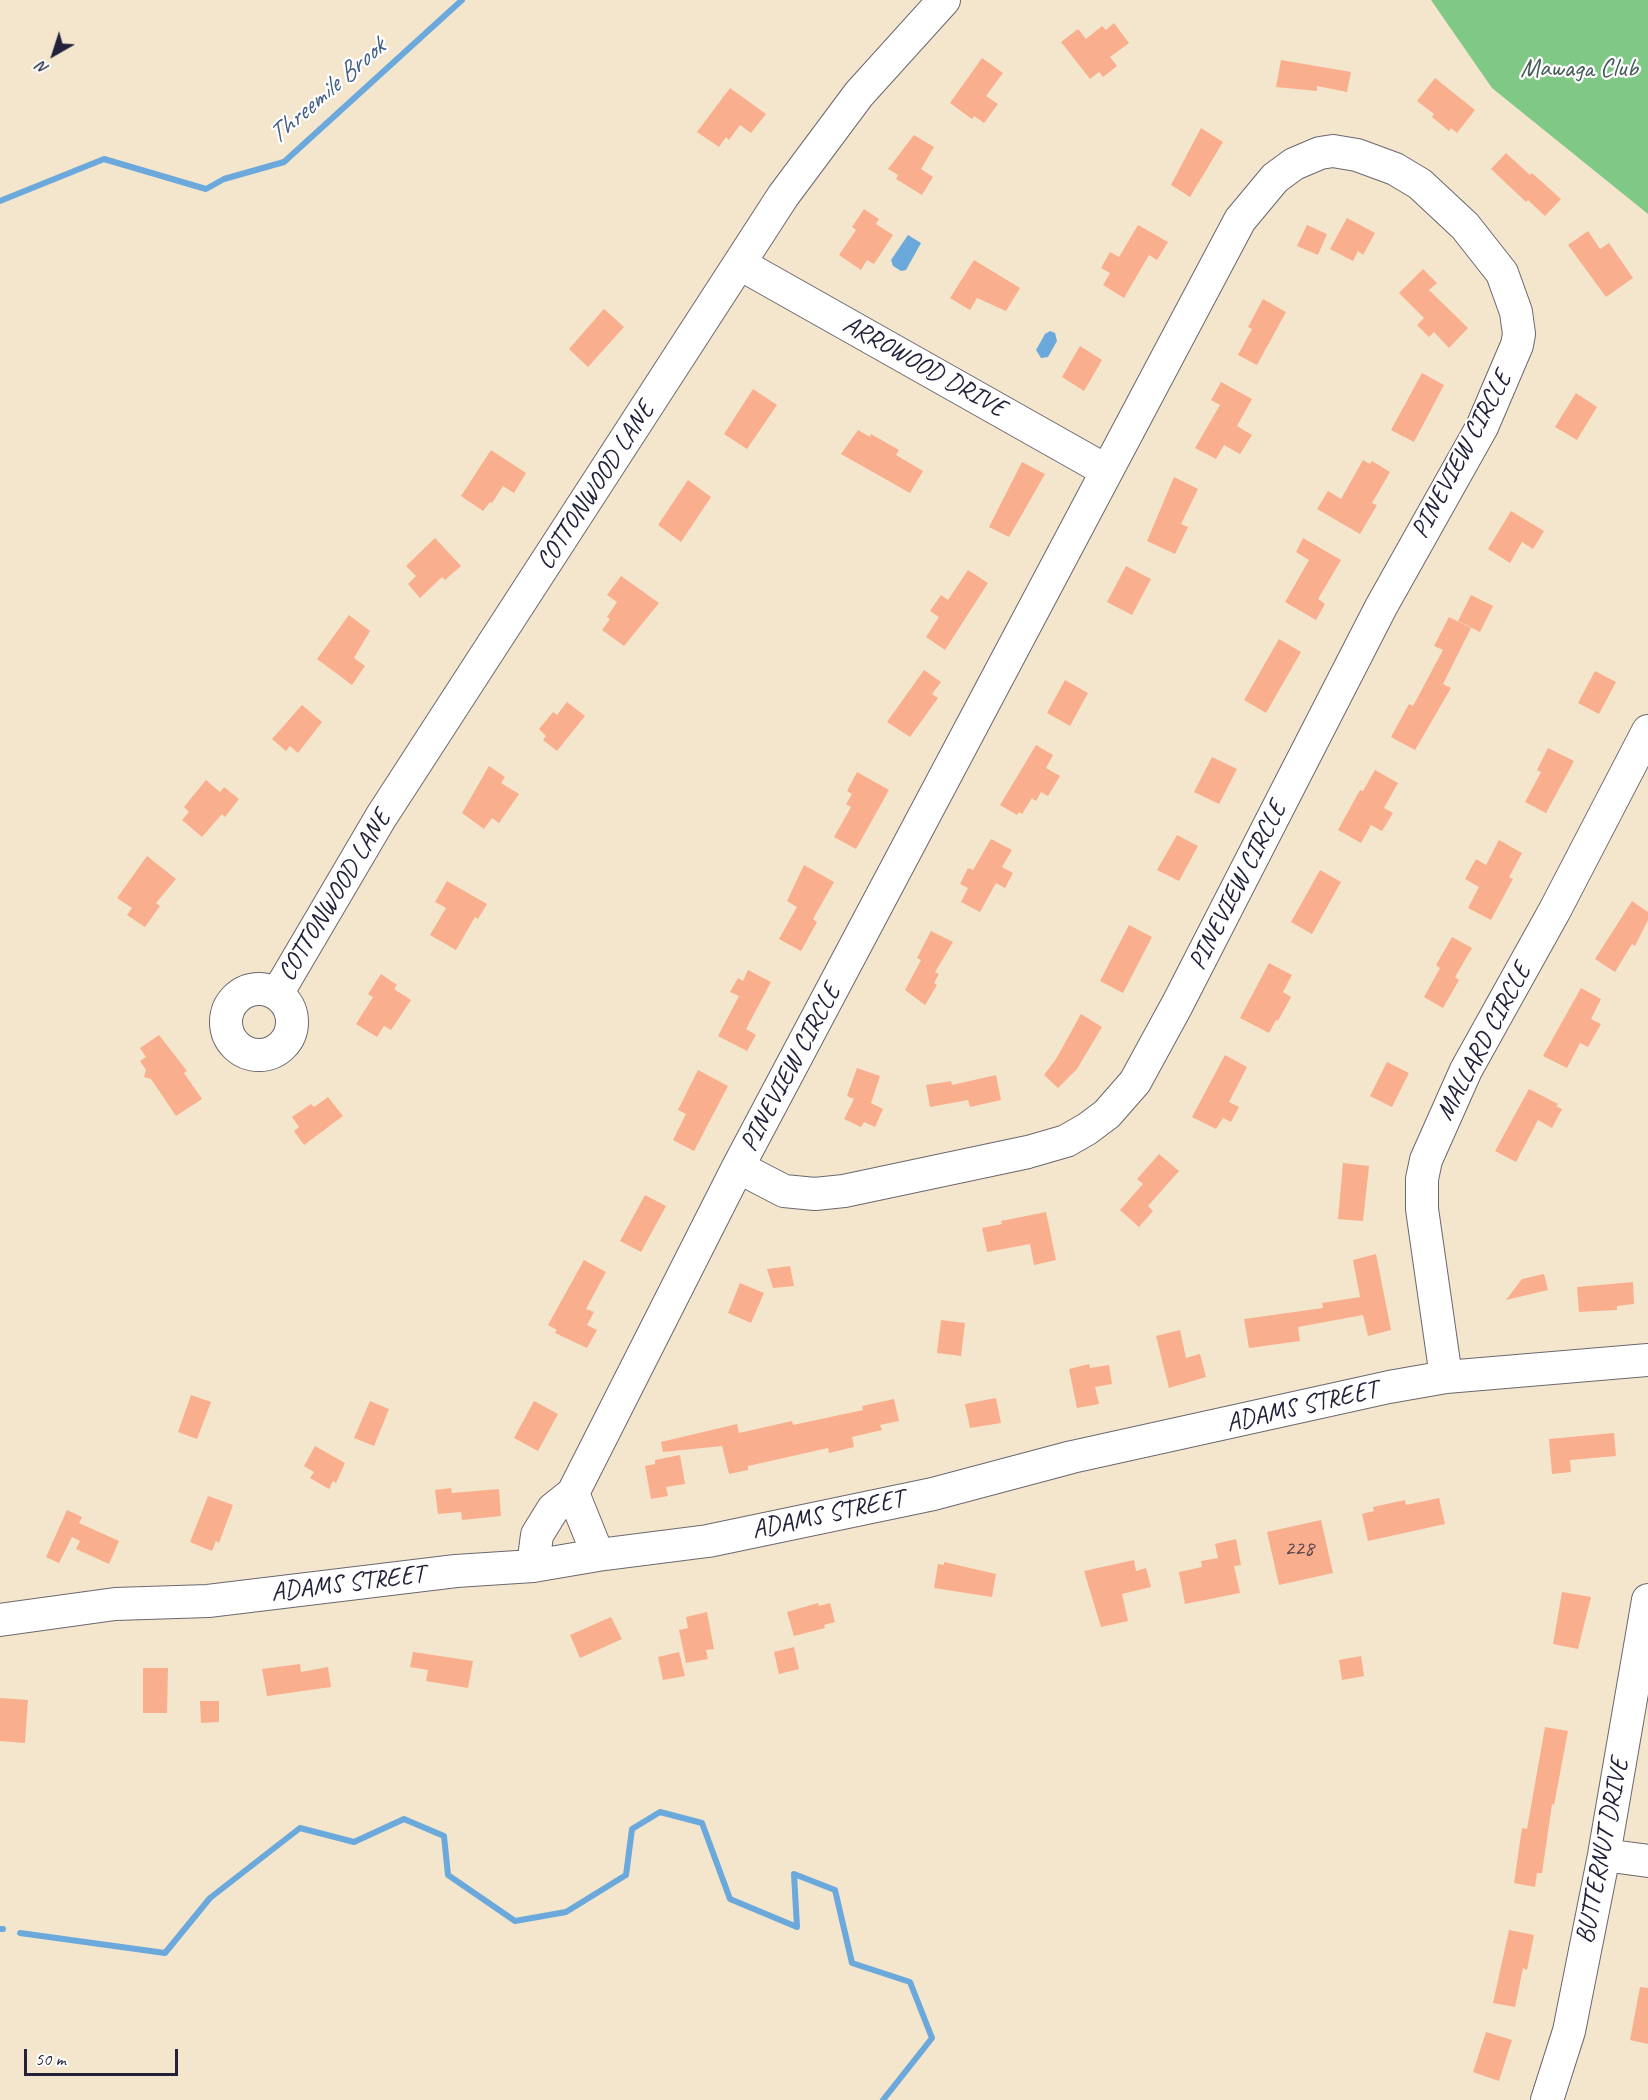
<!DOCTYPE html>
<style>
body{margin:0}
#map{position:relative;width:1648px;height:2100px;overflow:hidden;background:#f3e6cd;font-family:Caveat,sans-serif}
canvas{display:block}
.north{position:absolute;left:24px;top:24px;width:60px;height:60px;-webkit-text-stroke:4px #fff;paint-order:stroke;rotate:219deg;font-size:16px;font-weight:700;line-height:24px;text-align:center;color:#22223b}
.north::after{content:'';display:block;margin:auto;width:21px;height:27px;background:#22223b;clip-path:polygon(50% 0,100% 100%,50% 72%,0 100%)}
.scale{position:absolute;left:24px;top:2049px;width:154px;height:27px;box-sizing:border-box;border:3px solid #22223b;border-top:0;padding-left:8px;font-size:18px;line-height:21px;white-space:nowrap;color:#22223b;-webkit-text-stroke:4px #fff;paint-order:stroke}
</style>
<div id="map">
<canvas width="1648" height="2100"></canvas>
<div class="north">N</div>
<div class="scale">50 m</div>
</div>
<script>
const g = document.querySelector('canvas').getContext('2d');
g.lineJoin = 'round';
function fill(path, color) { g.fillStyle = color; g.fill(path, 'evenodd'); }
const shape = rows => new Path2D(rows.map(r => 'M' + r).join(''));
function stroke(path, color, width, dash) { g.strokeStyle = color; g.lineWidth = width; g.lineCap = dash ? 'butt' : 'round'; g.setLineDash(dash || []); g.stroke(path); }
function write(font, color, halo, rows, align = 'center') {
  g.font = font + ' Caveat,sans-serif'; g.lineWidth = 4.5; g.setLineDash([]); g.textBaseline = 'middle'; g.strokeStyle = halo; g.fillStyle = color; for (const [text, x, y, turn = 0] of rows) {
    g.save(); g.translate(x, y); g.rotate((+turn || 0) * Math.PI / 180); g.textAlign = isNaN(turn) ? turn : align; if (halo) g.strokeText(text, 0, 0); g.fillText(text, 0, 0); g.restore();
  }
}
fill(shape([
 [1431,0,1648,0,1648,214,1492,88]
]), '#80c885');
fill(shape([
 [908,235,921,243,906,270,901,271,893,266,891,260],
 [1050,331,1055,333,1057,341,1048,357,1041,358,1036,350,1045,334]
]), '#6ba9dd');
stroke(shape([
 [0,201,104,159,206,189,224,179,284,162,462,0],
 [0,1929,3,1929],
 [20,1933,165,1953,210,1898,300,1828,354,1842,404,1819,444,1836,448,1875,515,1921,566,1912,626,1875,632,1829,660,1812,702,1823,730,1899,797,1927,794,1874,835,1890,852,1963,910,1982,932,2038,883,2100]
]), '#6ba9dd', 6);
fill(shape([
 [1114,23,1129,43,1110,57,1117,66,1103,77,1099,72,1090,79,1061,42,1078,29,1086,39,1102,26,1106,30],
 [982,58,1003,73,986,96,998,104,984,123,974,116,972,119,950,103],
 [1281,60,1351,72,1347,92,1317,86,1317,91,1276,87],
 [1435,78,1475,110,1457,133,1451,128,1449,131,1432,117,1434,114,1417,101],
 [730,88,766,114,751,133,740,125,729,140,726,137,719,147,697,132],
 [1201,128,1223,142,1190,197,1171,185],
 [914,135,934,147,921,169,933,177,922,195,896,179,898,175,888,169],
 [1506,153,1530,175,1532,173,1561,199,1545,216,1528,200,1526,202,1491,169],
 [864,209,879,219,876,224,893,235,874,264,867,260,861,270,839,255,856,230,852,227],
 [1347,218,1375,233,1363,255,1358,251,1353,261,1330,249],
 [1138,225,1168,242,1157,260,1149,255,1124,298,1103,285,1110,273,1101,268,1110,252,1119,257],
 [1307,225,1327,234,1318,255,1297,246],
 [1588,231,1600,249,1609,243,1633,278,1606,297,1568,245],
 [974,260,1020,288,1006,311,977,298,970,310,950,298],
 [1423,269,1437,283,1429,290,1468,328,1449,348,1434,332,1429,337,1417,325,1424,318,1399,293],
 [1263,299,1286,312,1257,365,1238,355,1252,329,1248,327],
 [604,309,624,327,588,367,569,349],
 [1080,346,1102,360,1084,391,1062,377],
 [1422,373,1444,385,1414,442,1391,430],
 [1221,382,1252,399,1237,426,1252,435,1240,454,1224,445,1216,459,1195,448,1220,405,1211,400],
 [753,389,777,405,747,449,724,434],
 [1576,393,1597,407,1577,440,1555,427],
 [858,430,870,437,871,434,899,450,896,455,923,471,910,493,841,454],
 [491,450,526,473,514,493,503,486,492,503,490,502,483,511,461,496],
 [1363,460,1370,464,1372,461,1390,472,1372,503,1377,505,1360,534,1317,509,1328,491,1341,499],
 [1022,462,1045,474,1009,537,989,527],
 [1174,477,1198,489,1181,524,1188,527,1175,554,1147,541],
 [688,480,711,497,681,542,658,525],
 [1511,511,1544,531,1533,549,1522,542,1510,563,1488,549],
 [435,538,461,566,445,580,442,577,420,598,408,584,416,576,406,566],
 [1303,538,1341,560,1318,599,1325,604,1316,620,1285,602,1309,560,1296,552],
 [1126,566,1151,579,1132,615,1107,602],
 [968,570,988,583,945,650,926,637,939,617,930,611,941,595,948,600],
 [621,576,659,603,624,646,602,630,610,619,607,617,617,602,607,595],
 [1471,595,1493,606,1480,632,1458,621],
 [349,615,370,631,354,658,365,666,352,685,317,659],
 [1449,617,1471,628,1443,684,1451,688,1415,750,1391,737,1409,704,1413,706,1443,650,1434,646],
 [1279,639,1301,652,1266,713,1244,700],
 [924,670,941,682,932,694,938,698,910,737,887,722],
 [1595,671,1616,682,1599,714,1578,703],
 [1065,680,1088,693,1070,726,1047,713],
 [567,702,585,716,557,751,543,740,546,736,539,729,553,712,557,715],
 [302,705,322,722,298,753,290,746,286,751,272,739],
 [1036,745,1053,755,1046,768,1060,776,1048,796,1041,792,1036,801,1032,798,1022,814,1019,812,1017,815,1000,805],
 [1548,748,1574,761,1546,813,1525,802,1541,772,1537,770],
 [1212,757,1237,769,1219,804,1194,792],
 [489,766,505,777,501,783,519,794,499,823,492,818,484,829,462,813],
 [1375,770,1398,783,1384,808,1393,813,1382,831,1371,825,1361,843,1338,830,1360,790,1363,791],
 [857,772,889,790,856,849,834,837,851,807,846,804,852,794,847,791],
 [206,780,220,792,224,787,239,799,225,817,222,814,202,837,182,820,189,812,184,807],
 [1177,835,1198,846,1179,881,1157,870],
 [991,839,1012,850,1002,867,1013,873,1005,888,996,883,980,912,961,902,968,888,960,884,968,868,973,870],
 [1499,840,1522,853,1509,877,1513,879,1491,920,1468,908,1479,887,1465,879,1476,859,1486,865],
 [147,856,176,879,156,903,160,906,145,927,127,915,132,908,117,898],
 [804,865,834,882,813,919,817,922,801,951,779,939,797,907,787,901],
 [1320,870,1341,882,1312,934,1291,922],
 [447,881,487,904,478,919,475,917,456,950,430,935,446,908,435,902],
 [1632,901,1648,912,1648,920,1635,946,1632,944,1615,972,1595,959],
 [1129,925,1152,937,1123,993,1100,981],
 [931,931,953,942,935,972,939,974,934,983,937,985,925,1005,905,990,921,960,917,958],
 [1452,937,1472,948,1455,977,1459,980,1443,1008,1424,997,1440,968,1436,965],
 [1269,963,1292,975,1283,992,1291,997,1278,1021,1276,1020,1269,1033,1240,1018],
 [748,970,771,982,746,1029,756,1035,747,1051,718,1036,739,996,730,992,738,978,743,981],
 [381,974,397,985,394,989,411,1000,391,1030,384,1026,377,1037,356,1024,373,997,368,994],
 [1581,988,1601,999,1591,1019,1601,1024,1588,1047,1580,1043,1567,1068,1543,1056],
 [1081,1014,1102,1027,1077,1069,1058,1088,1044,1075,1056,1059],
 [159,1035,187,1071,184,1073,202,1099,176,1116,151,1079,144,1077,146,1070,140,1061,146,1057,140,1048],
 [1225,1055,1247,1067,1229,1102,1239,1107,1231,1122,1223,1118,1216,1129,1192,1117],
 [1387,1062,1409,1073,1392,1107,1370,1096],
 [857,1068,880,1076,871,1103,883,1109,875,1127,864,1122,861,1127,844,1119,854,1099,847,1096],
 [698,1070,728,1086,694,1151,673,1140,686,1114,678,1110],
 [996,1075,1001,1100,970,1107,968,1100,930,1107,926,1085,951,1081,952,1085],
 [1529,1089,1558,1104,1556,1106,1562,1109,1552,1128,1538,1120,1516,1162,1495,1151],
 [328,1097,343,1116,304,1145,294,1131,299,1127,292,1117,311,1104,314,1107],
 [1159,1154,1179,1171,1148,1206,1153,1211,1139,1227,1120,1210,1143,1184,1137,1179],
 [1343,1163,1369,1166,1363,1221,1338,1219],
 [645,1195,666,1206,641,1252,620,1241],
 [1046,1212,1056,1260,1034,1265,1030,1244,987,1252,982,1228,1002,1224,1001,1221],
 [1376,1254,1391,1330,1368,1336,1363,1315,1298,1327,1300,1341,1249,1348,1244,1319,1323,1308,1322,1303,1360,1297,1353,1260],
 [584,1260,606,1272,586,1309,594,1312,587,1325,597,1330,587,1348,555,1333,557,1330,548,1325],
 [790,1266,794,1286,773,1288,767,1269],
 [1544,1274,1548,1290,1506,1300,1522,1279],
 [1633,1282,1634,1304,1617,1306,1617,1310,1579,1312,1577,1287],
 [740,1283,764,1293,751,1323,728,1313],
 [941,1320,965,1323,961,1356,937,1353],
 [1180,1330,1186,1358,1200,1354,1206,1377,1169,1388,1156,1336],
 [1089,1364,1090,1368,1109,1365,1112,1384,1095,1387,1099,1404,1077,1408,1069,1369],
 [191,1395,211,1402,197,1439,178,1432],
 [996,1398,1001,1423,970,1428,965,1404],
 [894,1399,899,1421,880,1425,882,1430,852,1437,854,1447,829,1453,828,1448,748,1466,748,1470,729,1474,722,1446,663,1452,661,1442,737,1424,739,1433,792,1421,793,1425,863,1410,862,1406],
 [370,1401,389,1409,374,1446,354,1438],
 [534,1401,558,1414,538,1451,514,1438],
 [1614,1433,1616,1456,1570,1460,1571,1472,1552,1474,1549,1439],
 [315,1446,345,1463,336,1483,333,1481,329,1489,310,1478,314,1472,304,1466],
 [680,1455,685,1484,666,1487,668,1496,651,1499,645,1466,655,1464,655,1460],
 [451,1488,452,1493,499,1489,501,1516,462,1520,461,1512,438,1514,435,1490],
 [208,1496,233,1505,219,1543,216,1541,212,1551,190,1542],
 [1439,1498,1445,1524,1368,1541,1362,1514,1374,1511,1373,1507,1405,1500,1406,1505],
 [67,1510,82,1517,79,1523,119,1541,109,1564,76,1549,80,1541,72,1537,59,1563,46,1557],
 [1321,1520,1333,1573,1279,1585,1267,1532],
 [1236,1539,1241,1565,1234,1566,1240,1593,1185,1604,1179,1572,1202,1567,1201,1561,1218,1558,1215,1544],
 [1134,1560,1136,1571,1146,1568,1151,1587,1122,1594,1128,1621,1101,1627,1084,1571],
 [944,1562,996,1574,992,1597,934,1588,938,1564,944,1565],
 [1562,1592,1591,1597,1578,1649,1553,1644],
 [818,1603,819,1606,830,1603,835,1622,824,1625,825,1628,794,1636,787,1612],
 [707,1612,714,1649,706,1650,708,1659,686,1663,679,1630,688,1628,686,1617],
 [611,1617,622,1639,580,1658,570,1635],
 [794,1647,799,1669,779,1674,774,1652],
 [413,1652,473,1661,468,1688,426,1681,428,1670,410,1667],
 [679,1652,685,1676,663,1680,658,1657],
 [1361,1656,1364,1676,1342,1680,1339,1660],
 [300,1664,301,1672,328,1667,331,1687,267,1696,262,1669],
 [143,1668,168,1668,167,1713,143,1713],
 [0,1698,28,1700,25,1743,0,1741],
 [200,1701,219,1701,219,1722,201,1723],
 [1545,1727,1568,1731,1554,1805,1552,1804,1542,1873,1537,1873,1535,1887,1514,1883,1522,1828,1527,1829],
 [1509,1930,1534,1935,1527,1970,1523,1968,1515,2007,1493,2003],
 [1640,1987,1648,1988,1648,2044,1630,2040],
 [1486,2032,1512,2040,1499,2081,1473,2072]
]), '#f9af8d');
const minor = shape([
 [740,264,1107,471],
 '226 1022a33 33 0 1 1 66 0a33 33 0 1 1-66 0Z',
 [277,994,381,817,783,196,859,94,944,0],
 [1446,1377,1422,1209,1422,1179,1426,1160,1466,1070,1555,910,1648,731],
 [573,1493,598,1555],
 [533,1566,537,1535,553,1509,573,1493,738,1167,784,1191,815,1194,844,1191,1028,1152,1066,1141,1087,1129,1107,1114,1135,1082,1177,1005,1381,607,1482,427,1517,345,1519,334,1516,312,1502,273,1465,226,1420,184,1395,169,1357,155,1333,151,1320,153,1294,164,1275,178,1240,220,738,1167],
 [0,1620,115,1604,208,1601,456,1571,533,1566,598,1555,708,1541,933,1494,1072,1457,1389,1387,1446,1377,1648,1360],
 [1604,1855,1648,1861],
 [1547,2100,1569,2031,1604,1855,1648,1600]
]);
stroke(minor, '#6b676e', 34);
stroke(minor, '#fff', 32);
write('22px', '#584550', null, [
 ["228",1299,1549]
]);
write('26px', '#435c55', '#fff', [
 ["Mawaga Club",1579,69]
]);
write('26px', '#22223b', '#fff', [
 ["ARROWOOD DRIVE",924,367,29],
 ["PINEVIEW CIRCLE",1462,455,-62],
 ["COTTONWOOD LANE",596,486,-57],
 ["PINEVIEW CIRCLE",1238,886,-63],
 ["COTTONWOOD LANE",335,896,-59],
 ["MALLARD CIRCLE",1484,1042,-62],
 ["PINEVIEW CIRCLE",791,1068,-62],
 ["ADAMS STREET",1302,1407,-13],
 ["ADAMS STREET",828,1515,-12],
 ["ADAMS STREET",348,1584,-7],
 ["BUTTERNUT DRIVE",1603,1851,-79]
]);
write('italic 27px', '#435f84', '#fff', [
 ["Threemile Brook",327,92,-41]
]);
</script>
